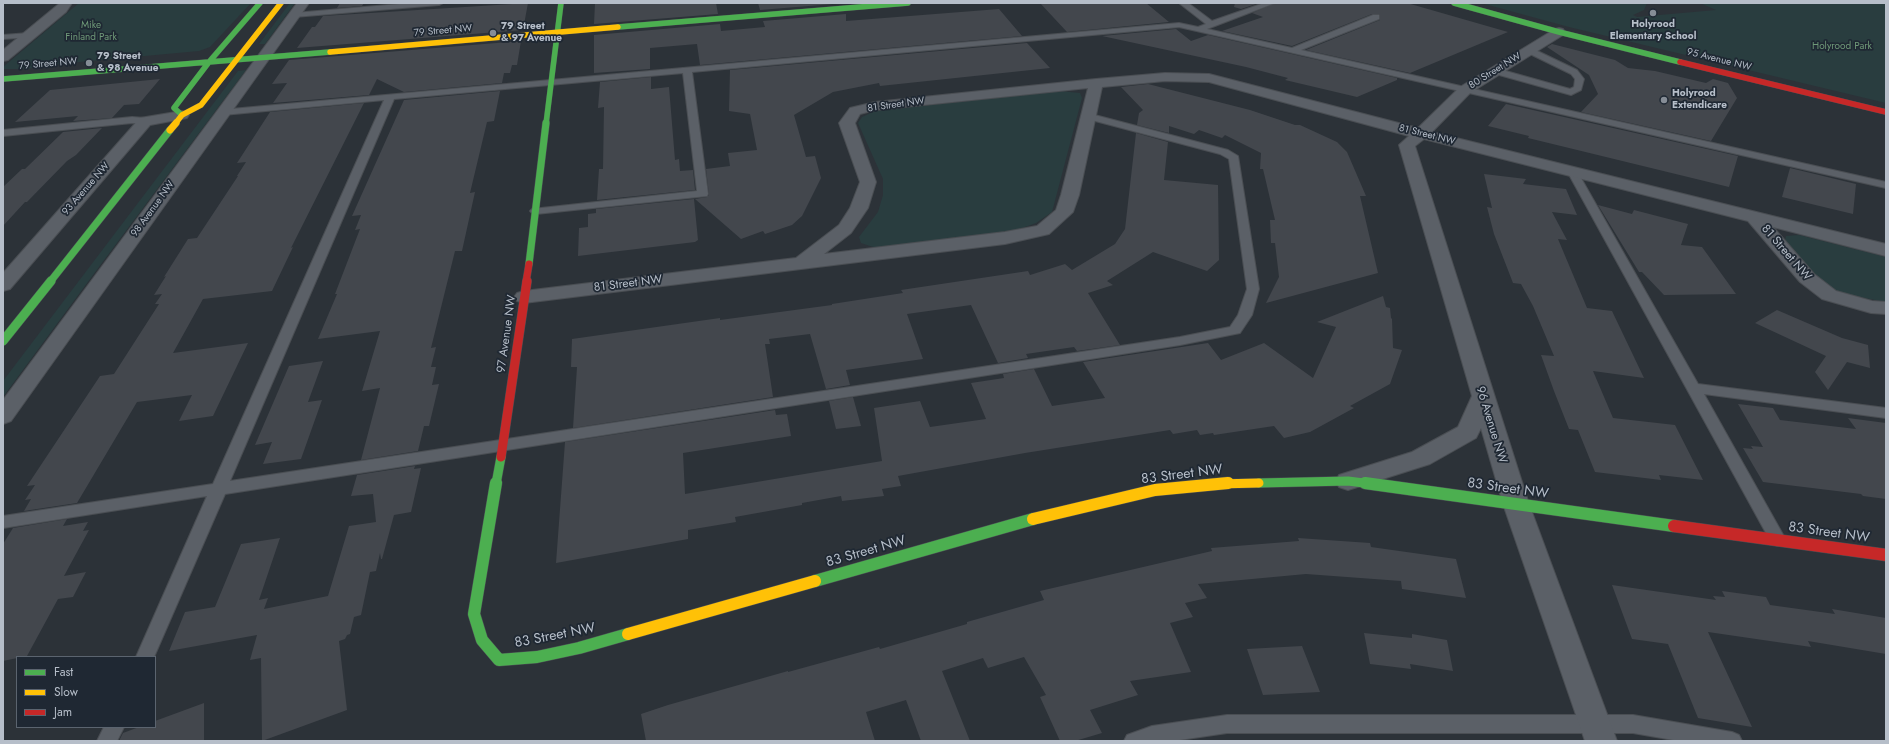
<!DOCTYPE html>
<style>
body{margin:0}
#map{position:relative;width:1889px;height:744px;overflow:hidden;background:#2c3238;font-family:Jost,sans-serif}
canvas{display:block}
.frame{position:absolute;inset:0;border:4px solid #b6bec9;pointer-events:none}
.legend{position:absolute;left:16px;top:656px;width:140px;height:72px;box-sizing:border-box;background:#1f2833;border:1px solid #5b646f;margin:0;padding:5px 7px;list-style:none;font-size:12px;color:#b6bec9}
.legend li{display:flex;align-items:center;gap:8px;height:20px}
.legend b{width:20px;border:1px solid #5b646f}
</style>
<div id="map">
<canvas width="1889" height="744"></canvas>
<div class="frame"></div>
<ul class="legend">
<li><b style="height:5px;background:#4caf50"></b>Fast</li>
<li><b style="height:5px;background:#ffc107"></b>Slow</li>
<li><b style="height:5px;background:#c62828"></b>Jam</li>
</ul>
</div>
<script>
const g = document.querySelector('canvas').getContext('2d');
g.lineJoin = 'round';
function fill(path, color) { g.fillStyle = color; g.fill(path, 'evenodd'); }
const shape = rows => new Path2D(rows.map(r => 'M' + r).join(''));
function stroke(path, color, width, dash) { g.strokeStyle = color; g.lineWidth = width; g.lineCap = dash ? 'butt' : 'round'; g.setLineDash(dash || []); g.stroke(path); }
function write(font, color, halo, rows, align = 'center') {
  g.font = font + ' Jost,sans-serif'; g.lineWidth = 3.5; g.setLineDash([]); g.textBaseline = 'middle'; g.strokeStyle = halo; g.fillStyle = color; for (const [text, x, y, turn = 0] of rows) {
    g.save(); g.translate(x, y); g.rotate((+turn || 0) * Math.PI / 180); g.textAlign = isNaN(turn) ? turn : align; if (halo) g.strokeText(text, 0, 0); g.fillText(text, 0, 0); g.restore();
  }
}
fill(shape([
 [79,3,251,3,210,47,199,51,69,63,25,69,3,69,3,67],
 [290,3,295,3,265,44,259,44],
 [1481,3,1647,3,1644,10,1633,15,1637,17,1716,10,1700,3,1886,3,1886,103,1569,27],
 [246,70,93,275,3,397,3,381,238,71],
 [1060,91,1080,93,1082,98,1052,212,1036,223,1020,229,1001,233,879,249,861,243,859,237,878,212,883,195,883,179,858,123,862,117,875,111],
 [1799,235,1886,257,1886,302,1843,294,1822,285,1785,241,1786,236]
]), '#293d3f');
fill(shape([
 [340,3,364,3,362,6,337,8],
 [528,3,523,30,297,48,312,27,315,27,323,16],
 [595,3,716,3,718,14,594,24],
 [758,3,845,3,760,10],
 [1040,3,1146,3,1169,22,1067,32],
 [1235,3,1259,3,1241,9,1234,7],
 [1276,3,1407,3,1508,32,1410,73,1306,50,1380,20,1380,15,1379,14,1372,14,1292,46,1222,31,1263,17,1252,13],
 [999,9,1022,36,700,65,697,44,650,48,650,69,594,73,594,35,720,24,721,31,765,27,763,21,846,14,846,21],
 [1176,29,1191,41,1208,35,1397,78,1397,80,1357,97,1285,80,1288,78,1246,67,1102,36],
 [521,41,517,65,512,65,510,73,504,73,502,83,404,92,377,79,369,95,273,103,287,83,272,84,289,60],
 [1027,43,1050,68,880,86,879,83,833,92,794,115,806,157,815,156,821,178,802,216,792,225,765,234,763,231,741,239,695,199,707,197,709,195,706,169,730,166,728,153,757,150,750,114,729,111,730,70],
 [1552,44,1615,60,1628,68,1655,71,1706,83,1713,79,1728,83,1737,98,1711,141,1581,112,1598,94,1589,75,1547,47],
 [651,77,651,89,669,87,675,160,679,159,680,171,693,170,695,190,597,200,599,169,603,169,604,107,598,108,600,82],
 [160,79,139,104,124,105,112,118,73,121,78,116,15,122,50,90],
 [1148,84,1250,110,1295,125,1300,125,1337,142,1347,152,1366,196,1360,196,1378,273,1266,303,1279,277,1275,243,1271,243,1270,220,1275,220,1263,169,1260,169,1261,153,1225,135,1222,138,1199,130,1194,134,1169,126,1169,133,1137,125,1139,113,1143,110,1121,87],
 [500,91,494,121,487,122,470,193,475,192,462,251,455,251,431,348,436,347,431,367,436,367,432,385,439,384,429,426,424,426,418,451,361,460,380,388,362,391,380,331,318,339,337,294,335,294,360,229,355,230,361,215,352,216,404,100],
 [364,103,291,248,293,247,272,291,203,299,173,353,248,343,213,416,179,421,192,395,137,402,77,503,24,511,31,499,25,500,35,485,27,486,100,376,114,374,159,304,155,304,162,294,154,295,166,276,164,277,188,239,197,238,238,176,237,176,246,162,237,163,270,112],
 [1506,104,1738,156,1729,187,1528,138,1529,136,1488,126],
 [102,128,76,155,67,161,27,202,25,202,3,226,3,187,22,169,25,169,63,132],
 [1136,133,1168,142,1164,180,1218,185,1219,260,1207,271,1153,252,1107,281,1113,285,1088,293,1120,345,1077,351,1074,347,1026,354,1028,358,998,363,971,305,907,314,923,359,846,370,850,385,826,389,810,334,769,339,770,344,765,344,773,397,573,428,577,367,571,367,572,339,720,318,720,320,832,305,832,304,903,293,901,290,1028,271,1030,275,1065,264,1072,270,1115,244,1125,229],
 [1790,168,1856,184,1853,214,1782,197],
 [1484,174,1526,179,1523,184,1566,189,1577,215,1552,212,1567,240,1558,239,1587,308,1612,311,1644,378,1593,371,1613,418,1675,425,1703,480,1659,475,1661,480,1595,472,1578,430,1569,429,1554,391,1541,355,1554,356,1533,306,1521,284,1513,283,1494,234,1487,207,1492,208],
 [694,199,698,240,695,242,578,256,579,228,588,227,588,214,596,213,596,209],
 [1598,205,1632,214,1634,210,1688,224,1681,245,1702,247,1736,294,1664,295,1642,272,1639,272],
 [1383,296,1386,307,1390,308,1391,318,1392,319,1393,348,1402,350,1390,384,1350,406,1354,408,1310,432,1284,438,1274,426,1214,435,1213,433,1200,435,1197,430,1173,434,1170,430,1025,453,898,476,901,486,882,489,884,496,842,501,841,496,802,503,802,505,735,517,736,522,688,530,688,539,556,563,565,442,775,410,776,415,787,414,791,436,683,453,685,494,882,461,874,408,920,401,930,427,986,419,971,383,1004,378,1003,374,1034,369,1052,406,1105,398,1083,362,1208,343,1221,360,1264,343,1313,378,1336,327,1317,322],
 [1777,310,1842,338,1868,345,1870,368,1847,362,1828,390,1815,372,1826,356,1755,323],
 [323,361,308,402,322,400,301,459,263,464,272,442,255,445,289,366],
 [853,397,861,426,836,429,829,401],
 [1738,404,1773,408,1780,420,1856,429,1848,418,1886,423,1886,499,1863,496,1861,494,1763,482,1743,448,1753,449,1751,446,1763,447],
 [415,466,414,469,421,468,411,512,394,515,382,559,381,559,380,553,376,571,370,572,361,615,354,617,350,634,347,635,345,639,339,641,347,710,262,741,261,658,250,660,257,635,169,651,185,612,215,607,241,544,280,538,259,600,268,598,264,609,328,596,349,526,376,522,373,494,351,496,357,475],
 [67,519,63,526,88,522,83,531,89,530,64,576,86,572,73,597,58,599,27,656,3,661,3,544,13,528],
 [1298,538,1370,543,1371,547,1456,559,1466,598,1402,589,1401,581,1306,574,1198,584,1207,598,1185,603,1193,617,1170,623,1191,672,1130,681,1138,695,1090,710,1102,733,1075,741,1060,741,1040,697,1046,695,1024,657,988,668,983,658,942,671,970,741,921,741,906,700,866,712,875,741,646,741,641,714,668,705,788,671,788,672,879,647,880,649,967,624,967,622,1044,600,1040,591,1212,551,1211,548,1299,541],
 [1612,585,1716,600,1713,596,1725,597,1722,591,1766,597,1770,605,1835,614,1832,609,1886,618,1886,654,1808,641,1811,647,1708,632,1752,727,1698,718,1668,644,1632,639],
 [1364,633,1412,638,1412,634,1447,640,1453,671,1410,664,1411,669,1370,664],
 [1302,646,1320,692,1263,695,1247,649],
 [204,703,204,741,119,741,123,733,139,727,155,727,155,721]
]), '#43474d');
const lane = shape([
 [411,3,443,3,439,5,294,17,290,15,294,13,411,3],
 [1179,3,1188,3,1212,21,1264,3,1275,3,1207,29,1292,48,1373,15,1379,15,1379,19,1301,50,1886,182,1886,188,1179,27,692,72,708,194,707,196,536,214,532,213,530,211,532,209,697,191,683,73,394,99,230,481,1180,337,1230,327,1238,315,1247,289,1229,159,1220,154,1084,118,1082,116,1087,113,1228,150,1238,156,1259,289,1252,315,1240,333,1180,345,225,494,154,657,136,657,207,496,3,528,3,516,213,484,384,100,223,115,220,114,218,112,220,110,1179,23,1198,27,1206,24,1179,3],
 [29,33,32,33,32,37,3,39,3,35,29,33],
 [1529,47,1577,70,1584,79,1581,90,1571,95,1492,73,1491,71,1495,68,1570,89,1574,87,1575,79,1571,74,1526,52,1526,48,1529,47],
 [132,117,145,118,150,121,145,124,132,123,3,136,3,130,132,117],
 [1572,168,1577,171,1698,384,1886,408,1886,418,1704,394,1786,540,1784,544,1778,546,1772,544,1567,171,1572,168],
 [1227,715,1633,715,1732,732,1739,735,1742,741,1679,741,1633,733,1227,733,1173,741,1124,741,1127,735,1152,726,1227,715],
 [104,727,124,727,117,741,97,741,104,727]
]);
const street = shape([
 [60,3,72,3,66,12,8,60,3,61,3,50,60,3],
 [297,3,309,3,11,421,3,424,3,400,297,3],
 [1559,28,1563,29,1565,32,1563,35,1470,93,1432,132,1886,244,1886,256,1773,227,1814,274,1836,291,1872,301,1886,302,1886,314,1871,313,1822,299,1800,282,1748,221,1424,139,1415,146,1529,504,1617,741,1585,741,1503,504,1481,428,1476,438,1430,464,1348,490,1339,487,1336,481,1339,475,1412,452,1458,427,1472,396,1399,145,1409,136,1209,82,1165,81,1102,87,1079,195,1073,212,1049,234,1005,244,524,303,517,301,514,297,517,293,524,291,796,258,839,225,850,208,860,182,839,123,850,108,875,102,1096,79,1165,73,1209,74,1418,128,1460,87,1555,29,1559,28],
 [1088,88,1061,195,1056,210,1037,226,1005,232,824,254,851,233,868,208,876,182,855,123,860,114,875,110,1088,88],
 [182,111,187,112,189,115,187,118,150,125,10,289,3,291,3,273,140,118,182,111]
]);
const fastFar3 = shape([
 [1454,3,1559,32,1680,62],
 [618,27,908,3],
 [3,79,330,52],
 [182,115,174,108,209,62,260,3],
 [546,124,561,3]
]);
const fastFar2 = shape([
 [529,264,546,123],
 [50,282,170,130]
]);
const fastFar1 = shape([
 [3,341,51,281],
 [1259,483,1348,481,1372,484],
 [496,484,501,457]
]);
const fast = shape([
 [496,483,474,614,482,640,499,660,537,657,579,648,628,634],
 [1365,483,1674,526],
 [815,581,1033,519]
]);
const slowFar3 = shape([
 [330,52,618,27],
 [175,124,182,115,201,105,281,3]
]);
const slowFar2 = shape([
 [170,130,176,123]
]);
const slowFar1 = shape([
 [1217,484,1259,483]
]);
const slow = shape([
 [1033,519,1155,490,1228,483],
 [628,634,815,581]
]);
const jamFar3 = shape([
 [1680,62,1886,112]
]);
const jamFar2 = shape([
 [526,282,529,264]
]);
const jamFar1 = shape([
 [501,457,527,281]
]);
const jam = shape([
 [1674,526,1886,555]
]);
stroke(lane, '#4a4e53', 2);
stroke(street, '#4a4e53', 2);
stroke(fastFar3, '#4a4e53', 6);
stroke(fastFar2, '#4a4e53', 8);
stroke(fastFar1, '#4a4e53', 10);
stroke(fast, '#4a4e53', 13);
stroke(slowFar3, '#4a4e53', 6);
stroke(slowFar2, '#4a4e53', 8);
stroke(slowFar1, '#4a4e53', 10);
stroke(slow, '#4a4e53', 13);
stroke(jamFar3, '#4a4e53', 6);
stroke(jamFar2, '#4a4e53', 8);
stroke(jamFar1, '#4a4e53', 10);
stroke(jam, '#4a4e53', 13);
fill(lane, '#5b6067');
fill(street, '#5b6067');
stroke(fastFar3, '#4caf50', 5.5);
stroke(fastFar2, '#4caf50', 7);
stroke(fastFar1, '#4caf50', 9);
stroke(fast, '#4caf50', 12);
stroke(slowFar3, '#ffc107', 5.5);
stroke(slowFar2, '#ffc107', 7);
stroke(slowFar1, '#ffc107', 9);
stroke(slow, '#ffc107', 12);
stroke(jamFar3, '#c62828', 5.5);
stroke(jamFar2, '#c62828', 7);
stroke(jamFar1, '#c62828', 9);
stroke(jam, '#c62828', 12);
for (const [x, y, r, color] of [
 [1653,13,4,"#868d96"],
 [493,33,4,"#868d96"],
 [89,63,4,"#868d96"],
 [1664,100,4,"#868d96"]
]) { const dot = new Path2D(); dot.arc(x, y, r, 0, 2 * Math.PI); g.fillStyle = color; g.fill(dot); stroke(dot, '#1f2833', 1.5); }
write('bold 10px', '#b6bec9', '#1f2833', [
 ["Holyrood",1653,25,"center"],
 ["Elementary School",1653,37,"center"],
 ["79 Street",501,27],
 ["& 97 Avenue",501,39],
 ["79 Street",97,57],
 ["& 98 Avenue",97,69],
 ["Holyrood",1672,94],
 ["Extendicare",1672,106]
], 'left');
write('10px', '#6f9978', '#1f2833', [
 ["Mike",91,26],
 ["Finland Park",91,38],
 ["Holyrood Park",1842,47]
]);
write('10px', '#b6bec9', '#1f2833', [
 ["79 Street NW",443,31,-5],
 ["95 Avenue NW",1719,60,14],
 ["79 Street NW",48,64,-5],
 ["80 Street NW",1495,71,-32],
 ["81 Street NW",896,105,-8],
 ["81 Street NW",1427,135,14],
 ["93 Avenue NW",86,189,-49],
 ["98 Avenue NW",153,209,-54]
]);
write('12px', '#b6bec9', '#1f2833', [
 ["81 Street NW",1786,253,49],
 ["81 Street NW",628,284,-7],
 ["97 Avenue NW",507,334,-82],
 ["96 Avenue NW",1491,425,73]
]);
write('14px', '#b6bec9', '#1f2833', [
 ["83 Street NW",1182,475,-7],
 ["83 Street NW",1508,489,8],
 ["83 Street NW",1829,533,8],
 ["83 Street NW",866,552,-16],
 ["83 Street NW",555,636,-11]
]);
</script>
